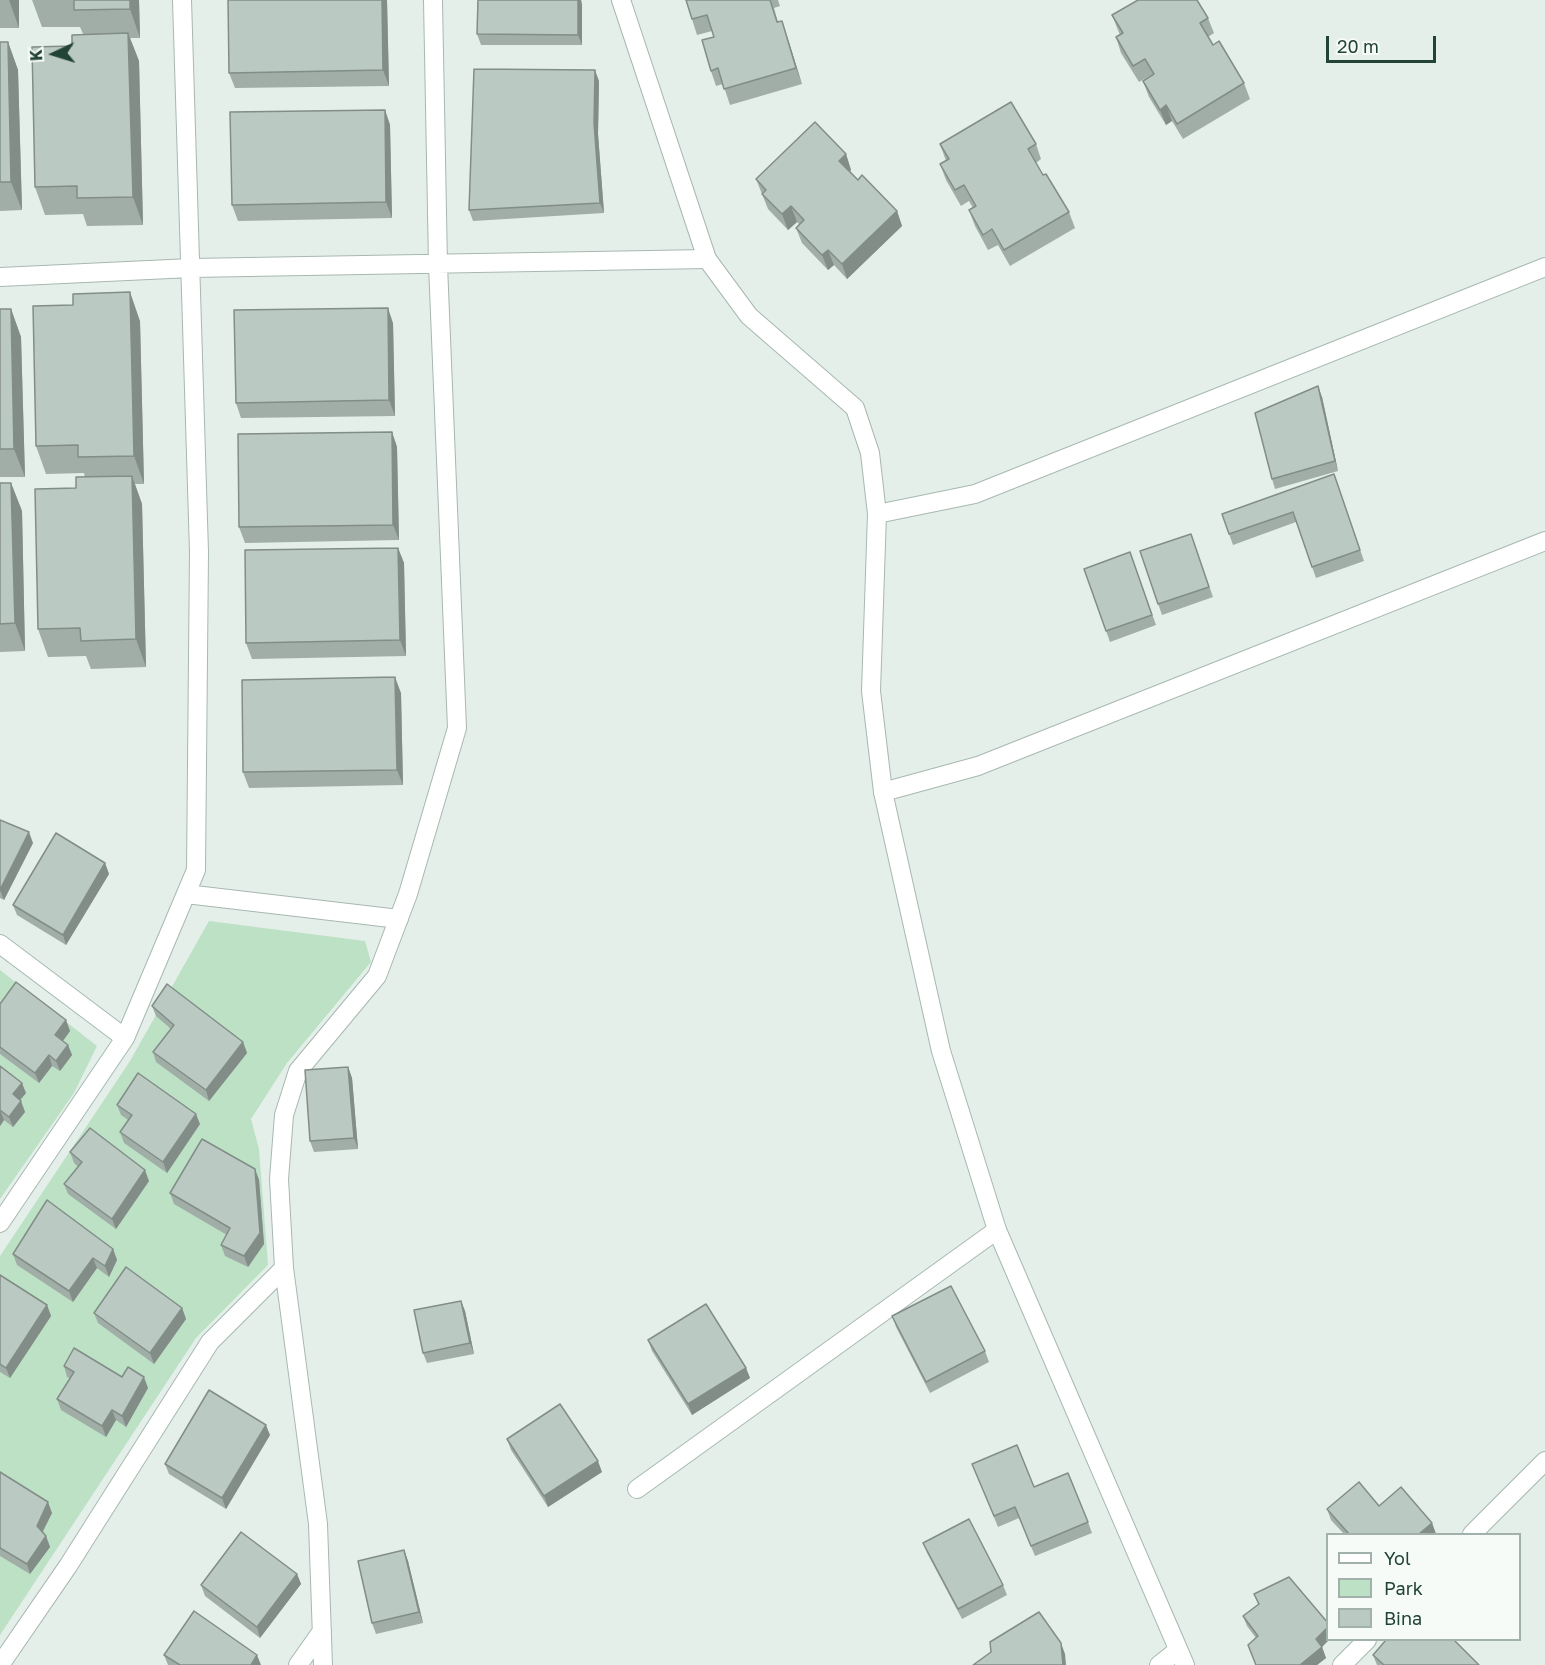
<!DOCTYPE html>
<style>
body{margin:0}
#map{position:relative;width:1545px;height:1665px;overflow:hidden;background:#e5efea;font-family:"Golos Text",sans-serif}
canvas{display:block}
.legend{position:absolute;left:1326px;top:1533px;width:195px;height:108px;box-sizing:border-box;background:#f6fbf8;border:2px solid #a1b1ab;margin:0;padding:8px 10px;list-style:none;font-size:18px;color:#224337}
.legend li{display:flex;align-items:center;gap:12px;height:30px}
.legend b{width:30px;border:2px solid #a1b1ab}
.north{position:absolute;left:24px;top:24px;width:60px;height:60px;-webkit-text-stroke:4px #f6fbf8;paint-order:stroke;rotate:266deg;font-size:16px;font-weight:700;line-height:24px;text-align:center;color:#224337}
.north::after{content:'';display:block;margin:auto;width:21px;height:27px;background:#224337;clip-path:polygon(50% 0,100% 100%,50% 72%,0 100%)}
.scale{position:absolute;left:1326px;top:36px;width:110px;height:27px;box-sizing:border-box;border:3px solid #224337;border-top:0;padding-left:8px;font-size:18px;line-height:21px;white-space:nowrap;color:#224337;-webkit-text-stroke:4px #f6fbf8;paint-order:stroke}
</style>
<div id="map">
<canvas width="1545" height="1665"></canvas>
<ul class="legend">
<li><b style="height:8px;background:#fff"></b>Yol</li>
<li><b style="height:16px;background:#bce1c4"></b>Park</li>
<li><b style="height:16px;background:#bacac2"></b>Bina</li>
</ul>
<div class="north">K</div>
<div class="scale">20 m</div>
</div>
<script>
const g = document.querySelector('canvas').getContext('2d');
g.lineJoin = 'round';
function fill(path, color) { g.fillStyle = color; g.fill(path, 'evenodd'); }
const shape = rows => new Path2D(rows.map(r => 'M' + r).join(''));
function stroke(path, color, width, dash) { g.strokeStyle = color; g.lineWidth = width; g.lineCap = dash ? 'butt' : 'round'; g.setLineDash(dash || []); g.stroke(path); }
fill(shape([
 [209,921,365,941,371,962,287,1063,251,1119,259,1149,268,1265,196,1338,0,1635,0,1256,130,1061],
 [0,970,97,1046,74,1093,0,1199]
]), '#bce1c4');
const minor = shape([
 [0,277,191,268,707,259],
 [877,514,975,494,1545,267],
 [883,792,978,766,1545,541],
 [186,894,399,919],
 [0,944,125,1038],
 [0,1223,125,1038,196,870,199,552,182,0],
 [637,1489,997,1230],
 [1472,1534,1545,1461],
 [0,1665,68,1566,210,1342,284,1268],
 [298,1665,322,1631],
 [323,1665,318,1524,284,1268,279,1179,284,1115,298,1071,377,976,408,894,457,728,438,265,433,0],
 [1159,1665,1178,1650],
 [1342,1665,1367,1640]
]);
const tertiary = shape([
 [621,0,707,259,749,316,855,408,870,453,877,514,871,691,883,792,941,1051,997,1230,1185,1665]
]);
stroke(minor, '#a7b8b1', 20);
stroke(tertiary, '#a7b8b1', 20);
stroke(minor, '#fff', 18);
stroke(tertiary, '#fff', 18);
fill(shape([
 [0,0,19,0,19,28,0,28],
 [32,0,139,0,140,38,130,38,139,61,143,225,87,226,83,214,45,215,35,187,72,46,83,34,80,27,42,27],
 [228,0,387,0,389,86,235,88,229,73],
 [478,0,581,0,582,5,582,45,481,45,477,34],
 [686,0,778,0,780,6,774,8,778,22,782,21,802,84,730,105,723,84,716,86,711,71,714,37,712,31,697,35],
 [1112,15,1208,18,1214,33,1208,37,1213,45,1244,83,1250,99,1183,139,1172,121,1166,125,1149,97,1143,81,1152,76,1151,75,1139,82,1121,53,1116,37,1120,35],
 [0,42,8,42,18,70,22,210,0,211],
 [599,81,598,134,604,213,473,221,469,210],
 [385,110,390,125,392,218,238,221,232,205],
 [940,144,1036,144,1041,159,1036,163,1043,175,1069,212,1075,228,1010,266,998,245,988,250,975,226,969,210,973,208,969,201,961,206,946,180,940,164,946,161],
 [846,154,851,170,850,171,858,180,897,211,902,226,847,279,834,265,828,270,802,243,796,228,799,224,797,222,788,230,768,209,756,179],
 [0,309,11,309,21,337,25,477,0,477],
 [140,321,144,484,135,484,142,504,146,667,91,669,86,656,48,657,38,629,76,488,85,477,84,473,46,474,36,446],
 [393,323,395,416,241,418,236,403],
 [1322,397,1338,471,1275,489,1272,479],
 [392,432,397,447,399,540,245,543,239,527],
 [1334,474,1364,561,1316,578,1296,522,1233,545,1222,514],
 [0,483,11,483,22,511,25,651,0,652],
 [1191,534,1213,597,1162,615,1140,551],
 [398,548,404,563,406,656,252,659,246,643],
 [1130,552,1156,625,1110,642,1084,569],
 [401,693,403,785,249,788,243,772],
 [0,820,33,843,4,900,0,898],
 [105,863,109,874,66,945,17,915,13,905],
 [0,1004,66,1020,70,1031,63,1041,68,1045,72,1055,60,1071,52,1066,39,1083,0,1054],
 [152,1006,243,1042,247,1053,209,1101,156,1062,153,1052,171,1029,156,1016],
 [0,1066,26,1093,20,1100,25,1112,13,1127,4,1120,0,1126],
 [348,1067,352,1078,358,1149,314,1152,310,1141],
 [117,1105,200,1124,167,1173,124,1143,120,1132,128,1120,121,1115],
 [70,1152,149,1181,116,1229,68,1194,64,1184,78,1167,74,1163],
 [255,1169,259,1180,264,1244,248,1267,225,1256,221,1245,227,1235,174,1204,170,1193],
 [113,1249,117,1260,109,1277,97,1268,73,1302,17,1265,13,1254],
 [0,1275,47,1305,51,1316,10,1378,0,1372],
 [461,1301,465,1311,474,1354,427,1363,423,1353],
 [182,1308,186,1319,154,1364,98,1323,94,1313],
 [892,1316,985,1351,989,1362,930,1393,896,1327],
 [648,1340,746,1368,750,1378,692,1415,652,1351],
 [64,1366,122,1377,148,1388,126,1427,116,1420,106,1437,61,1410,57,1399,70,1378,67,1377],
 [270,1435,226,1509,169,1474,165,1464],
 [507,1439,602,1472,548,1507,511,1450],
 [972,1464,1034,1487,1088,1522,1092,1533,1035,1556,1019,1518,998,1527],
 [0,1472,52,1513,43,1532,46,1536,50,1547,30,1574,0,1556],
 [1379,1506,1432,1523,1436,1534,1344,1534,1331,1520,1327,1509],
 [923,1543,1003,1585,1007,1595,962,1619,927,1553],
 [404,1550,408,1561,423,1623,376,1634,372,1623],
 [297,1574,301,1584,260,1638,205,1596,201,1585],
 [1254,1594,1322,1647,1326,1658,1317,1665,1256,1665,1248,1645,1256,1638,1247,1626,1243,1616,1258,1604],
 [164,1655,261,1665,168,1665],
 [1373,1655,1479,1665,1377,1665]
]), '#a0aea7');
fill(shape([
 [9,0,19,0,19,28],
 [130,0,139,0,140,38,130,9],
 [382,0,387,0,389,86,383,70],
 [578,0,581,0,582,5,582,45,578,35],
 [782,21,787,36,802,84,796,68],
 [128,33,139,61,143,225,133,197],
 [8,42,18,70,22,210,11,182],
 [595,70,599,81,598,134,604,213,600,203,594,123],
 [1166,105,1172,121,1166,125,1160,110],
 [385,110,390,125,392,218,386,202],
 [846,154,851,170,845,176,839,161],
 [791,206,797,222,788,230,782,214],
 [897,211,902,226,847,279,842,264],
 [828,250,834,265,828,270,822,255],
 [130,292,140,321,144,484,134,456],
 [388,308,393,323,395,416,389,400],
 [11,309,21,337,25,477,14,449],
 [1318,386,1322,397,1338,471,1335,461],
 [392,432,397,447,399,540,393,525],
 [132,476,142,504,146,667,136,639],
 [11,483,22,511,25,651,15,623],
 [398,548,404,563,406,656,400,640],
 [395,677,401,693,403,785,397,770],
 [29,832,33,843,4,900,0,890],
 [105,863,109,874,66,945,63,935],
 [66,1020,70,1031,59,1046,55,1035],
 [243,1042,247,1053,209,1101,206,1090],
 [68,1045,72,1055,60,1071,56,1061],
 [49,1055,52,1066,39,1083,35,1073],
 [348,1067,352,1078,358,1149,354,1138],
 [22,1083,26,1093,16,1105,13,1094],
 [21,1101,25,1112,13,1127,9,1117],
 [0,1110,4,1120,0,1126],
 [196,1114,200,1124,167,1173,163,1162],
 [255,1169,259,1180,264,1244,248,1267,244,1256],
 [145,1170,149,1181,116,1229,112,1219],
 [113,1249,117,1260,109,1277,105,1266],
 [93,1258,97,1268,73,1302,69,1291],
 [461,1301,465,1311,474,1354,470,1343],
 [47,1305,51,1316,10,1378,6,1368],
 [182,1308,186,1319,154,1364,150,1353],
 [746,1368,750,1378,692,1415,688,1404],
 [144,1377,148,1388,126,1427,122,1416],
 [112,1410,116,1420,106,1437,102,1426],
 [266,1425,270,1435,226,1509,222,1498],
 [598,1461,602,1472,548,1507,544,1496],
 [48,1502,52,1513,40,1536,37,1526],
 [1432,1523,1436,1534,1419,1534],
 [46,1536,50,1547,30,1574,27,1564],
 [404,1550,408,1561,423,1623,419,1612],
 [297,1574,301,1584,260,1638,257,1627],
 [1328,1627,1328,1640,1329,1640,1320,1649,1316,1639],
 [1061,1643,1065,1654,1066,1665,1063,1665],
 [1322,1647,1326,1658,1317,1665,1300,1665],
 [257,1655,261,1665,251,1665]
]), '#828d88');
const building = shape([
 [74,0,130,0,130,9,74,10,74,0],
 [228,0,382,0,383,70,229,73,228,0],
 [478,0,578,0,578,35,477,34,478,0],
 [686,0,770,0,777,22,782,21,796,68,724,89,718,68,711,71,702,40,714,37,707,15,692,19,686,0],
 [1138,0,1197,0,1208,18,1200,23,1213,45,1219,41,1244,83,1177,124,1166,105,1160,110,1143,81,1154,74,1145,59,1133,66,1116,37,1123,33,1112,15,1138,0],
 [128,33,133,197,77,198,77,186,35,187,32,47,72,46,72,35,128,33],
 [0,42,8,42,11,182,0,182,0,42],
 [474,69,595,70,594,123,600,203,469,210,474,69],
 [1011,102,1036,144,1028,149,1043,175,1046,174,1069,212,1004,250,992,229,983,235,969,210,976,206,964,185,955,190,940,164,949,159,940,144,1011,102],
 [385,110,386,202,232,205,230,112,385,110],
 [815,122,846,154,839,161,858,180,862,175,897,211,842,264,828,250,822,255,796,228,804,220,791,206,782,214,762,194,766,190,756,179,815,122],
 [130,292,134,456,78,457,78,445,36,446,33,306,73,305,73,294,130,292],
 [388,308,389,400,236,403,234,310,388,308],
 [0,309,11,309,14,449,0,449,0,309],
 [1318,386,1335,461,1272,479,1255,413,1318,386],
 [392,432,393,525,239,527,238,434,392,432],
 [1334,474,1360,550,1312,567,1293,512,1229,534,1222,514,1334,474],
 [132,476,136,639,81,641,80,628,38,629,35,489,76,488,76,477,132,476],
 [0,483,11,483,15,623,0,624,0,483],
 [1191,534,1209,587,1158,604,1140,551,1191,534],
 [398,548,400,640,246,643,245,550,398,548],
 [1130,552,1152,615,1106,631,1084,569,1130,552],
 [395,677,397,770,243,772,242,680,395,677],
 [0,820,29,832,0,890,0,820],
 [56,833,105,863,63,935,13,905,56,833],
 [16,982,66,1020,55,1035,68,1045,56,1061,49,1055,35,1073,0,1047,0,1004,16,982],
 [167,984,243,1042,206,1090,153,1052,174,1025,152,1006,167,984],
 [0,1066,22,1083,13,1094,21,1101,9,1117,0,1110,0,1066],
 [348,1067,354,1138,310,1141,305,1070,348,1067],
 [138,1073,196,1114,163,1162,120,1132,132,1115,117,1105,138,1073],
 [90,1128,145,1170,112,1219,64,1184,82,1162,70,1152,90,1128],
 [202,1139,255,1169,260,1233,244,1256,221,1245,230,1228,170,1193,202,1139],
 [47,1200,113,1249,105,1266,93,1258,69,1291,13,1254,47,1200],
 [126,1267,182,1308,150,1353,94,1313,126,1267],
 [0,1275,47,1305,6,1368,0,1364,0,1275],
 [951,1286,985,1351,926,1382,892,1316,951,1286],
 [461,1301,470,1343,423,1353,414,1310,461,1301],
 [706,1304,746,1368,688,1404,648,1340,706,1304],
 [74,1348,122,1377,128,1367,144,1377,122,1416,112,1410,102,1426,57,1399,74,1372,64,1366,74,1348],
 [209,1390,266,1425,222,1498,165,1464,209,1390],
 [560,1404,598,1461,544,1496,507,1439,560,1404],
 [1017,1445,1034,1487,1068,1473,1088,1522,1031,1546,1015,1507,994,1516,972,1464,1017,1445],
 [0,1472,48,1502,37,1526,46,1536,27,1564,0,1548,0,1472],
 [1359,1482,1379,1506,1401,1487,1432,1523,1419,1534,1349,1534,1327,1509,1359,1482],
 [969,1519,1003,1585,958,1609,923,1543,969,1519],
 [241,1532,297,1574,257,1627,201,1585,241,1532],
 [404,1550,419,1612,372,1623,358,1561,404,1550],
 [1289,1577,1328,1623,1328,1627,1316,1639,1322,1647,1300,1665,1256,1665,1248,1645,1258,1636,1243,1616,1259,1604,1254,1594,1289,1577],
 [194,1611,257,1655,251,1665,180,1665,164,1655,194,1611],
 [1039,1612,1061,1643,1063,1665,973,1665,991,1652,990,1642,1039,1612],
 [1386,1640,1454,1640,1479,1665,1384,1665,1373,1655,1386,1640]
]);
fill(building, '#bacac2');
stroke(building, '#828d88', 1.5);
</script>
